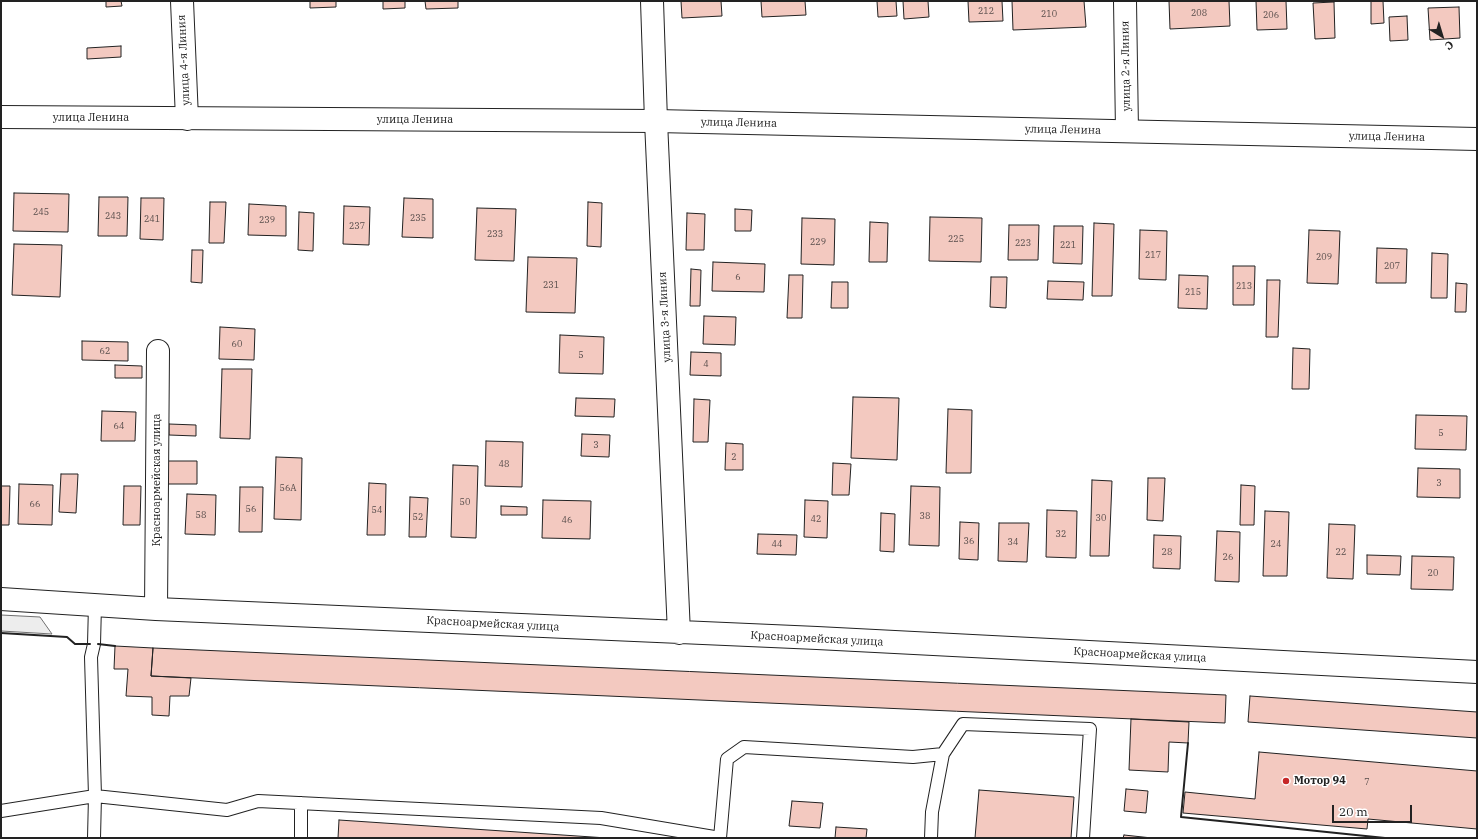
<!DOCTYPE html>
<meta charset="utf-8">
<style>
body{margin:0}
#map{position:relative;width:1478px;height:839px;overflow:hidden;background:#fff;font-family:"IBM Plex Serif",serif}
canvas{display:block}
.frame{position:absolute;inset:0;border:2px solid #222;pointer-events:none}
.north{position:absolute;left:1422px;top:16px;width:40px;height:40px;-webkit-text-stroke:3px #fff;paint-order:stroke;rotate:142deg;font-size:11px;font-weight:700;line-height:16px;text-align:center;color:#222}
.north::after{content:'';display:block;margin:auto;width:14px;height:18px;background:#222;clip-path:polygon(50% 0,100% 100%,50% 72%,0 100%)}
.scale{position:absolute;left:1332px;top:805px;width:80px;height:18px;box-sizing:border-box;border:2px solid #222;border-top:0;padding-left:5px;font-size:12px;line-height:14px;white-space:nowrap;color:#222;-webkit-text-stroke:3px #fff;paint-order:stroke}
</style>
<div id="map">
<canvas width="1478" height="839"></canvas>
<div class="frame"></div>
<div class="north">С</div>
<div class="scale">20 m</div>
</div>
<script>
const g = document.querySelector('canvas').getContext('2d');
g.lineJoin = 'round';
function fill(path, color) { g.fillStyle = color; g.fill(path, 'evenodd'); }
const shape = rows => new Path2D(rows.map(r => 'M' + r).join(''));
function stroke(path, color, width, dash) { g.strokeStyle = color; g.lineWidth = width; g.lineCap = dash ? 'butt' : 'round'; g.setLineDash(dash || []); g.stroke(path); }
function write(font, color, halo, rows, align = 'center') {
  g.font = font + ' "IBM Plex Serif",serif'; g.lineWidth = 3; g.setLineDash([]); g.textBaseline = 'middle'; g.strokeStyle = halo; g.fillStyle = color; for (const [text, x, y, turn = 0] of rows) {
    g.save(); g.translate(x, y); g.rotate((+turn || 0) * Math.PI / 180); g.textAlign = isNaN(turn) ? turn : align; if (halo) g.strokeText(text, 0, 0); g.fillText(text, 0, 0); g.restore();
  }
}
const parking = shape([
 [1,615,40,617,52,634,1,631,1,615]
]);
fill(parking, '#ededed');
stroke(parking, '#6f6f6f', 1);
const building = shape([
 [106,1,121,1,122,6,106,7,106,1],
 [310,1,336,1,336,7,310,8,310,1],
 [383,1,405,1,405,8,383,9,383,1],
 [425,1,458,1,458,8,426,9,425,1],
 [681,1,721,1,722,16,682,18,681,1],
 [761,1,805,1,806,15,762,17,761,1],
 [877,1,896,1,897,16,878,17,877,1],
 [903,1,928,1,929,17,904,19,903,1],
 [968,1,1002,1,1003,21,969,22,968,1],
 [1012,1,1084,1,1086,27,1013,30,1012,1],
 [1169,1,1229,1,1230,26,1170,29,1169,1],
 [1256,1,1286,1,1287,29,1257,30,1256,1],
 [1371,1,1383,1,1384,23,1371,24,1371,1],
 [1334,2,1335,38,1315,39,1313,3,1334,2],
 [1459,7,1460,38,1430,40,1428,8,1459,7],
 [1407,16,1408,40,1390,41,1389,17,1407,16],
 [121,46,121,57,87,59,87,48,121,46],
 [14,193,69,194,68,232,13,231,14,193],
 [99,197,128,197,127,236,98,236,99,197],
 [141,198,164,198,163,240,140,239,141,198],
 [404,198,433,199,433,238,402,237,404,198],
 [210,202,226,202,224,243,209,243,210,202],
 [588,202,602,203,601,247,587,246,588,202],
 [249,204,286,206,286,236,248,235,249,204],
 [344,206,370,207,369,245,343,244,344,206],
 [477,208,516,209,514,261,475,260,477,208],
 [735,209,752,210,751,231,735,231,735,209],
 [299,212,314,213,313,251,298,250,299,212],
 [687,213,705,214,704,250,686,250,687,213],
 [930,217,982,218,981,262,929,261,930,217],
 [802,218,835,219,834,265,801,264,802,218],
 [870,222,888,223,887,262,869,262,870,222],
 [1094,223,1114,224,1112,296,1092,296,1094,223],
 [1009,225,1039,225,1038,260,1008,260,1009,225],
 [1054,226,1083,226,1082,264,1053,263,1054,226],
 [1140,230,1167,231,1166,280,1139,279,1140,230],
 [1309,230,1340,231,1338,284,1307,283,1309,230],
 [14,244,62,245,60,297,12,295,14,244],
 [1377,248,1407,249,1406,283,1376,283,1377,248],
 [192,250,203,250,202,283,191,282,192,250],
 [1432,253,1448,254,1447,298,1431,298,1432,253],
 [528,257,577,258,575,313,526,312,528,257],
 [713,262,765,264,764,292,712,291,713,262],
 [1233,266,1255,266,1254,305,1233,305,1233,266],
 [691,269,701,270,700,306,690,306,691,269],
 [789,275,803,275,802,318,787,318,789,275],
 [1179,275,1208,276,1207,309,1178,308,1179,275],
 [991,277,1007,277,1006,308,990,307,991,277],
 [1267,280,1280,280,1278,337,1266,337,1267,280],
 [1048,281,1084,282,1083,300,1047,299,1048,281],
 [832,282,848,282,848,308,831,308,832,282],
 [1456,283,1467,284,1466,312,1455,312,1456,283],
 [704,316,736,317,735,345,703,344,704,316],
 [220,327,255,329,254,360,219,359,220,327],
 [560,335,604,337,603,374,559,373,560,335],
 [82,341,128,342,128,361,82,360,82,341],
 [1293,348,1310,349,1309,389,1292,389,1293,348],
 [691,352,721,353,721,376,690,375,691,352],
 [115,365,142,366,142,378,115,378,115,365],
 [222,369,252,369,250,439,220,438,222,369],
 [853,397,899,398,897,460,851,458,853,397],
 [576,398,615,399,614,417,575,416,576,398],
 [694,399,710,400,708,442,693,442,694,399],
 [948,409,972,410,971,473,946,473,948,409],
 [102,411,136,412,135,441,101,441,102,411],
 [1416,415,1467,416,1466,450,1415,449,1416,415],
 [169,424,196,425,196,436,169,435,169,424],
 [582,434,610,435,609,457,581,456,582,434],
 [486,441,523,442,522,487,485,486,486,441],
 [726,443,743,444,743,470,725,470,726,443],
 [276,457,302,458,301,520,274,519,276,457],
 [168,461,197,461,197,484,167,484,168,461],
 [833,463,851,464,849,495,832,495,833,463],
 [453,465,478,466,476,538,451,537,453,465],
 [1418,468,1460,469,1460,498,1417,497,1418,468],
 [61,474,78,474,76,513,59,512,61,474],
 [1148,478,1165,478,1163,521,1147,520,1148,478],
 [1092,480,1112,481,1109,556,1090,556,1092,480],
 [369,483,386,484,385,535,367,535,369,483],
 [19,484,53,485,52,525,18,524,19,484],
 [1241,485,1255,486,1254,525,1240,525,1241,485],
 [1,486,10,486,9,525,1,525,1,486],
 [124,486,141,486,140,525,123,525,124,486],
 [911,486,940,487,939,546,909,545,911,486],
 [240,487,263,487,262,532,239,532,240,487],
 [187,494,216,495,215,535,185,534,187,494],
 [410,497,428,498,426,537,409,537,410,497],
 [543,500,591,501,590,539,542,538,543,500],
 [805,500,828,501,827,538,804,537,805,500],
 [501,506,527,507,527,515,501,515,501,506],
 [1047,510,1077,511,1076,558,1046,557,1047,510],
 [1265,511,1289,512,1287,576,1263,576,1265,511],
 [881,513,895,514,894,552,880,551,881,513],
 [960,522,979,523,978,560,959,559,960,522],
 [999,523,1029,523,1027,562,998,561,999,523],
 [1329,524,1355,525,1353,579,1327,578,1329,524],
 [1217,531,1240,532,1239,582,1215,581,1217,531],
 [758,534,797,535,796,555,757,554,758,534],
 [1154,535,1181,536,1180,569,1153,568,1154,535],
 [1367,555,1401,556,1400,575,1367,574,1367,555],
 [1412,556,1454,557,1453,590,1411,589,1412,556],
 [115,646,153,648,151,676,191,678,189,696,170,696,169,716,152,715,152,697,126,696,128,669,114,669,115,646],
 [153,648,1226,695,1225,723,151,676,153,648],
 [1250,696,1477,712,1477,738,1248,722,1250,696],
 [1131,719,1189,722,1188,743,1169,742,1168,772,1129,770,1131,719],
 [1259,752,1477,771,1477,829,1368,819,1367,829,1183,813,1185,792,1255,799,1259,752],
 [1126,789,1148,791,1146,813,1124,811,1126,789],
 [979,790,1074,797,1071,838,975,838,979,790],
 [792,801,823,803,820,828,789,826,792,801],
 [339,820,607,838,338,838,339,820],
 [836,827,867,829,866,838,835,838,836,827],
 [1124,835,1152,838,1123,838,1124,835]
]);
fill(building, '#f3c9c0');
stroke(building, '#222', 1);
const service = shape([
 [1,811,95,796,227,810,258,801,601,818,720,838,727,759,744,747,913,757,943,754],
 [94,838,95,796,91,657,94,644,95,605],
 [301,838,301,803],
 [931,838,932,812,943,754,963,724,1090,729,1083,838]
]);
const minor = shape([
 [182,1,187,119],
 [652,1,656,121,679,633],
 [1125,1,1127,131],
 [1,599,156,609,817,638,1477,672],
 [156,609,158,351]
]);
const secondary = shape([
 [1,117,656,121,1477,139]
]);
stroke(service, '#222', 14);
stroke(minor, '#222', 24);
stroke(secondary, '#222', 24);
stroke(service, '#fff', 12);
stroke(minor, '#fff', 22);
stroke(secondary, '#fff', 22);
stroke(shape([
 [1,633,67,637,75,644,90,644],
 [98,644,115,646],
 [1188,743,1181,817,1385,838]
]), '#222', 2);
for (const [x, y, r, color] of [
 [1286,781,4,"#c62828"]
]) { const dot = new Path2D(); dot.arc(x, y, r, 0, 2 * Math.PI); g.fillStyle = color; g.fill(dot); stroke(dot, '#fff', 1.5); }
write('9px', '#564c4a', null, [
 ["212",986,11],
 ["208",1199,13],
 ["210",1049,14],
 ["206",1271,15],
 ["245",41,212],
 ["243",113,216],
 ["235",418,218],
 ["241",152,219],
 ["239",267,220],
 ["237",357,226],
 ["233",495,234],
 ["225",956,239],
 ["229",818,242],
 ["223",1023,243],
 ["221",1068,245],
 ["217",1153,255],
 ["209",1324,257],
 ["207",1392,266],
 ["6",738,277],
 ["231",551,285],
 ["213",1244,286],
 ["215",1193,292],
 ["60",237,344],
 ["62",105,351],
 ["5",581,355],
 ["4",706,364],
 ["64",119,426],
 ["5",1441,433],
 ["3",596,445],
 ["2",734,457],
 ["48",504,464],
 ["3",1439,483],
 ["56А",288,488],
 ["50",465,502],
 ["66",35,504],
 ["56",251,509],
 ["54",377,510],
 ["58",201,515],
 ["38",925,516],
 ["52",418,517],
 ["30",1101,518],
 ["42",816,519],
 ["46",567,520],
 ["32",1061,534],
 ["36",969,541],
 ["34",1013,542],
 ["44",777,544],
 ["24",1276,544],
 ["28",1167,552],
 ["22",1341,552],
 ["26",1228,557],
 ["20",1433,573],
 ["7",1367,782]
]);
write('11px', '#222', '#fff', [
 ["улица 4-я Линия",184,60,-93],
 ["улица 2-я Линия",1126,66,-91],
 ["улица Ленина",91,118],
 ["улица Ленина",415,120],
 ["улица Ленина",739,123,1],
 ["улица Ленина",1063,130,1],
 ["улица Ленина",1387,137,1],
 ["улица 3-я Линия",665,317,-93],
 ["Красноармейская улица",157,480,-90],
 ["Красноармейская улица",493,624,3],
 ["Красноармейская улица",817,639,3],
 ["Красноармейская улица",1140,655,3]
]);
write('bold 11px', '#222', '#fff', [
 ["Мотор 94",1294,781]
], 'left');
</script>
